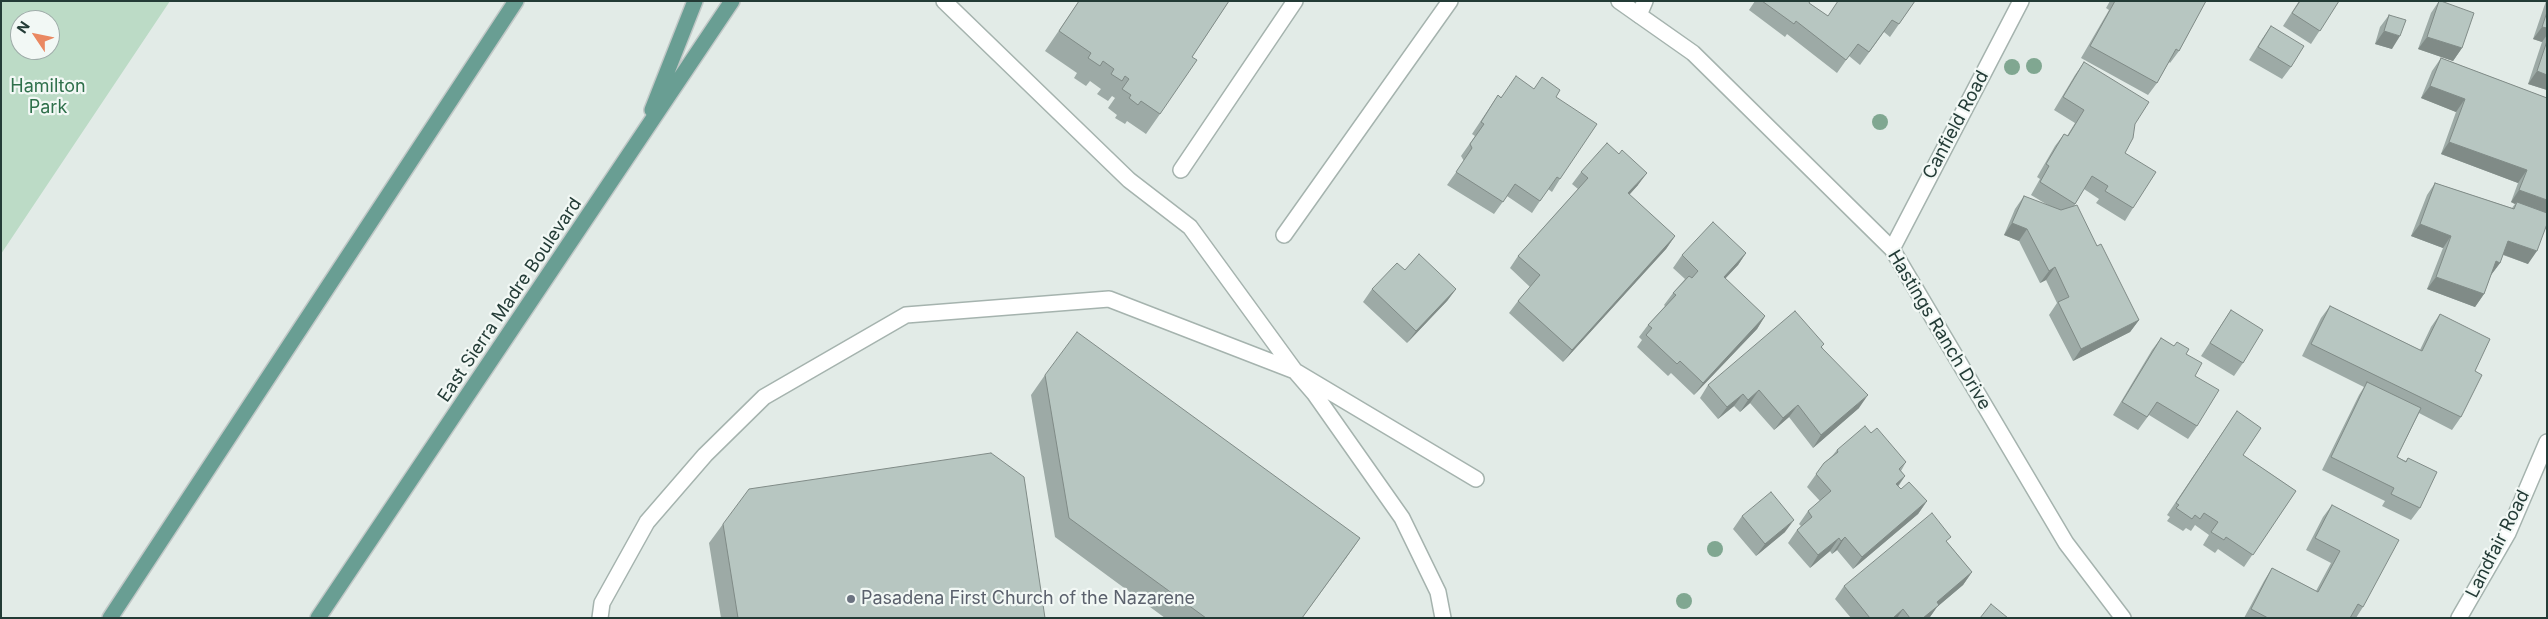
<!DOCTYPE html>
<style>
body{margin:0}
#map{position:relative;width:2548px;height:619px;overflow:hidden;background:#e2ebe7;font-family:Inter,sans-serif}
canvas{display:block}
.frame{position:absolute;inset:0;border:2px solid #233b36;pointer-events:none}
.north{position:absolute;left:10px;top:10px;width:50px;height:50px;box-sizing:border-box;background:#f2f8f5;border:1px solid #9faca9;border-radius:50%;rotate:304deg;font-size:14px;font-weight:700;line-height:20px;text-align:center;color:#233b36}
.north::after{content:'';display:block;margin:auto;width:18px;height:22px;background:#ea8861;clip-path:polygon(50% 0,100% 100%,50% 72%,0 100%)}
</style>
<div id="map">
<canvas width="2548" height="619"></canvas>
<div class="frame"></div>
<div class="north">N</div>
</div>
<script>
const g = document.querySelector('canvas').getContext('2d');
g.lineJoin = 'round';
function fill(path, color) { g.fillStyle = color; g.fill(path, 'evenodd'); }
const shape = rows => new Path2D(rows.map(r => 'M' + r).join(''));
function stroke(path, color, width, dash) { g.strokeStyle = color; g.lineWidth = width; g.lineCap = dash ? 'butt' : 'round'; g.setLineDash(dash || []); g.stroke(path); }
function write(font, color, halo, rows, align = 'center') {
  g.font = font + ' Inter,sans-serif'; g.lineWidth = 4.5; g.setLineDash([]); g.textBaseline = 'middle'; g.strokeStyle = halo; g.fillStyle = color; for (const [text, x, y, turn = 0] of rows) {
    g.save(); g.translate(x, y); g.rotate((+turn || 0) * Math.PI / 180); g.textAlign = isNaN(turn) ? turn : align; if (halo) g.strokeText(text, 0, 0); g.fillText(text, 0, 0); g.restore();
  }
}
fill(shape([
 [1,1,170,1,1,254],
 [20,20,50,20,50,50,20,50]
]), '#bcdbc6');
const lane = shape([
 [944,1,1129,180,1190,227,1295,371,1476,479],
 [1639,15,1645,1],
 [1181,170,1295,1],
 [1284,235,1450,1],
 [600,618,602,603,647,522,705,455,764,397,906,315,1109,299,1295,371,1314,393,1402,518,1438,592,1443,618]
]);
const street = shape([
 [1619,1,1693,53,1892,249,2066,543,2123,618],
 [1892,249,2021,1],
 [2459,618,2508,533,2547,442]
]);
const primary = shape([
 [652,110,695,1],
 [110,618,516,1],
 [318,618,732,1]
]);
stroke(lane, '#a5b3ae', 18);
stroke(street, '#a5b3ae', 18);
stroke(primary, '#c1c8c7', 18);
stroke(lane, '#fff', 15);
stroke(street, '#fff', 15);
stroke(primary, '#699e93', 15);
g.fillStyle = '#80a791';
for (const [x, y] of [
 [2034,66],
 [2012,67],
 [1880,122],
 [1715,549],
 [1684,601]
]) { g.beginPath(); g.arc(x, y, 8, 0, 2 * Math.PI); g.fill(); }
fill(shape([
 [1079,1,1229,1,1192,57,1160,114,1146,134,1127,121,1125,124,1115,118,1117,115,1108,108,1115,98,1112,96,1108,101,1097,94,1101,89,1090,81,1086,86,1074,78,1077,73,1045,51],
 [1755,1,1811,1,1809,3,1828,16,1915,1,1890,37,1884,32,1860,65,1849,56,1837,73,1787,34,1785,37,1749,10],
 [2110,1,2206,1,2179,51,2170,63,2169,62,2157,83,2148,95,2081,58,2109,10,2106,8],
 [2299,1,2339,1,2311,44,2283,26],
 [2439,1,2462,48,2453,61,2418,49,2431,13],
 [2546,1,2547,1,2547,90,2528,84,2542,42,2533,39],
 [2389,15,2392,49,2375,44,2380,27],
 [2271,26,2291,67,2282,79,2249,60,2262,39],
 [2441,58,2547,98,2528,264,2503,255,2500,263,2491,275,2484,294,2475,307,2427,289,2443,248,2411,236,2427,195,2435,183,2512,208,2515,204,2511,202,2518,183,2441,154,2456,112,2421,98,2432,71],
 [2084,62,2135,124,2125,153,2133,208,2125,221,2096,203,2099,199,2084,189,2074,206,2139,320,2130,332,2073,361,2049,315,2057,303,2046,280,2040,283,2019,241,2004,235,2015,209,2024,196,2051,207,2031,195,2040,179,2037,177,2055,146,2064,134,2067,136,2075,123,2054,110,2075,75],
 [1534,89,1556,97,1560,179,1552,192,1548,189,1532,213,1507,196,1494,214,1447,185,1464,161,1461,156,1475,136,1472,134,1498,95,1501,97],
 [1581,172,1638,185,1629,195,1675,236,1666,249,1563,362,1509,313,1518,301,1530,287,1510,268,1518,256,1578,189,1572,184],
 [1746,253,1738,265,1725,279,1765,316,1757,329,1694,395,1671,373,1668,376,1637,347,1642,340,1639,337,1648,325,1665,306,1664,305,1673,293,1685,279,1673,268,1682,255],
 [1405,270,1456,289,1447,301,1407,343,1363,302,1372,289],
 [2330,306,2420,350,2431,327,2440,314,2475,371,2461,417,2452,430,2419,413,2397,457,2406,461,2408,458,2420,508,2411,520,2382,506,2385,501,2322,470,2359,395,2364,387,2302,356,2321,318],
 [2231,310,2243,363,2234,376,2201,356],
 [2161,338,2186,354,2195,376,2197,426,2188,439,2149,415,2138,430,2113,415,2152,350],
 [1822,347,1859,408,1813,448,1789,417,1774,430,1750,403,1740,412,1734,406,1718,419,1700,398,1708,385],
 [1045,375,1360,538,1302,618,1165,618,1055,537,1031,395],
 [2237,411,2243,455,2296,491,2244,567,2218,549,2215,553,2203,545,2209,535,2195,525,2191,531,2186,528,2183,531,2167,521,2170,517,2167,515],
 [1871,433,1906,462,1901,471,1905,476,1898,487,1901,489,1927,501,1918,514,1853,569,1837,550,1832,554,1830,551,1810,568,1788,543,1797,530,1801,526,1799,524,1808,511,1820,501,1807,487,1824,463,1832,456,1837,450],
 [2332,505,2363,607,2356,618,2244,618,2264,581,2272,568,2316,591,2331,563,2306,550,2323,517],
 [1742,516,1785,532,1756,556,1733,529],
 [723,524,1045,618,721,618,709,543],
 [1947,542,1972,572,1963,585,1937,607,1929,618,1851,618,1835,599,1844,586]
]), '#9daaa6');
fill(shape([
 [2542,27,2547,28,2547,35,2542,42,2533,39],
 [2384,31,2400,36,2392,49,2375,44],
 [2427,37,2462,48,2453,61,2418,49],
 [2537,71,2547,75,2547,90,2528,84],
 [2430,86,2465,99,2456,112,2421,98],
 [2449,142,2527,170,2518,183,2441,154],
 [1647,173,1638,185,1619,206,1628,193],
 [2519,190,2547,200,2547,216,2517,202,2515,204,2511,202],
 [2012,223,2027,229,2019,241,2004,235],
 [2420,224,2451,236,2443,248,2411,236],
 [1675,236,1666,249,1563,362,1572,350],
 [2508,241,2537,251,2528,264,2499,253],
 [1746,253,1738,265,1715,289,1724,277],
 [2496,261,2500,263,2491,275,2487,274],
 [2055,267,2046,280,2040,283,2049,271],
 [2436,277,2484,294,2475,307,2427,289],
 [1456,289,1447,301,1407,343,1416,331],
 [1765,316,1757,329,1694,395,1703,383],
 [2139,320,2130,332,2073,361,2081,349],
 [1759,390,1750,403,1740,412,1748,400],
 [1743,394,1734,406,1718,419,1727,407],
 [1868,395,1859,408,1813,448,1821,435],
 [1798,405,1789,417,1774,430,1783,418],
 [1905,476,1896,488,1896,484],
 [1927,501,1918,514,1853,569,1862,557],
 [1794,520,1785,532,1756,556,1765,544],
 [1845,537,1837,550,1832,554,1841,541],
 [1360,538,1346,558,1302,618],
 [1839,538,1830,551,1810,568,1818,555],
 [1972,572,1963,585,1937,607,1930,617,1929,618,1923,618,1937,602],
 [1903,609,1897,618,1893,618]
]), '#808b87');
const building = shape([
 [1079,1,1229,1,1192,57,1197,60,1160,114,1141,101,1138,105,1129,98,1131,95,1122,89,1129,79,1125,76,1122,81,1111,74,1114,69,1103,61,1100,66,1088,58,1091,53,1059,31,1079,1],
 [1762,1,1810,1,1809,3,1828,16,1838,1,1915,1,1899,24,1892,20,1869,52,1858,44,1846,60,1796,21,1794,24,1762,1],
 [2115,1,2206,1,2179,51,2176,49,2157,83,2090,46,2115,1],
 [2300,1,2339,1,2320,31,2292,13,2300,1],
 [2439,1,2441,1,2474,13,2462,48,2427,37,2439,1],
 [2547,12,2547,28,2542,27,2547,12],
 [2389,15,2406,20,2400,36,2384,31,2389,15],
 [2271,26,2304,46,2291,67,2258,47,2271,26],
 [2547,41,2547,75,2537,71,2547,41],
 [2441,58,2547,98,2547,200,2519,190,2527,170,2449,142,2465,99,2430,86,2441,58],
 [2084,62,2149,102,2135,124,2133,138,2125,153,2156,172,2133,208,2105,191,2108,186,2092,176,2075,204,2040,182,2049,166,2046,164,2064,134,2068,136,2084,110,2063,97,2084,62],
 [1516,76,1534,89,1542,77,1560,90,1556,97,1597,124,1560,179,1557,177,1540,201,1515,184,1503,202,1456,172,1472,148,1470,144,1484,124,1481,122,1498,95,1501,98,1516,76],
 [1607,143,1619,154,1622,150,1647,173,1628,193,1675,236,1572,350,1518,301,1540,275,1518,256,1588,178,1581,172,1607,143],
 [2435,183,2514,209,2517,202,2547,213,2547,224,2537,251,2508,241,2500,263,2496,261,2484,294,2436,277,2451,236,2420,224,2435,183],
 [2024,196,2061,210,2077,205,2097,246,2101,244,2139,320,2081,349,2058,302,2069,297,2055,267,2049,271,2027,229,2012,223,2024,196],
 [1713,222,1746,253,1724,277,1765,316,1703,383,1680,361,1677,364,1646,335,1652,328,1648,325,1676,295,1673,293,1689,276,1692,278,1698,271,1682,255,1713,222],
 [1419,254,1456,289,1416,331,1372,289,1397,263,1405,270,1419,254],
 [2330,306,2422,351,2440,314,2490,339,2475,371,2482,375,2461,417,2311,344,2330,306],
 [2231,310,2263,330,2243,363,2210,343,2231,310],
 [1795,311,1824,344,1821,347,1868,395,1821,435,1798,405,1783,418,1759,390,1748,400,1743,394,1727,407,1708,385,1795,311],
 [1077,332,1360,538,1302,618,1206,618,1069,518,1045,375,1077,332],
 [2161,338,2174,346,2177,342,2189,349,2186,354,2202,363,2195,376,2219,390,2197,426,2157,402,2147,417,2122,402,2161,338],
 [2367,382,2421,408,2397,457,2406,462,2408,458,2437,472,2420,508,2391,494,2394,488,2331,457,2367,382],
 [2237,411,2261,428,2243,455,2296,491,2253,555,2226,537,2224,540,2211,532,2218,522,2204,513,2200,519,2195,515,2192,519,2176,508,2179,505,2176,503,2237,411],
 [1865,426,1871,433,1877,428,1906,462,1899,469,1905,476,1896,484,1901,489,1909,482,1927,501,1862,557,1845,537,1841,541,1839,538,1818,555,1797,530,1812,517,1808,511,1831,491,1816,474,1824,463,1838,452,1837,450,1865,426],
 [991,453,1024,477,1045,618,738,618,723,524,749,489,991,453],
 [1771,492,1794,520,1765,544,1742,516,1771,492],
 [2332,505,2399,540,2363,607,2358,604,2350,618,2268,618,2251,609,2272,568,2318,592,2340,551,2315,538,2332,505],
 [1932,513,1951,537,1946,541,1972,572,1937,602,1939,605,1923,618,1910,618,1903,609,1893,618,1870,618,1844,586,1932,513],
 [1991,604,2008,618,1980,618,1991,604]
]);
fill(building, '#b7c6c1');
stroke(building, '#808b87', 1);
for (const [x, y, r, color] of [
 [851,599,5,"#6b7280"]
]) { const dot = new Path2D(); dot.arc(x, y, r, 0, 2 * Math.PI); g.fillStyle = color; g.fill(dot); stroke(dot, '#f2f8f5', 2); }
write('18px', '#2f704b', '#f2f8f5', [
 ["Hamilton",48,87],
 ["Park",48,108]
]);
write('18px', '#233b36', '#f2f8f5', [
 ["Canfield Road",1956,125,-62],
 ["East Sierra Madre Boulevard",510,300,-56],
 ["Hastings Ranch Drive",1939,330,59],
 ["Landfair Road",2498,544,-63]
]);
write('18px', '#5b616d', '#f2f8f5', [
 ["Pasadena First Church of the Nazarene",861,599]
], 'left');
</script>
